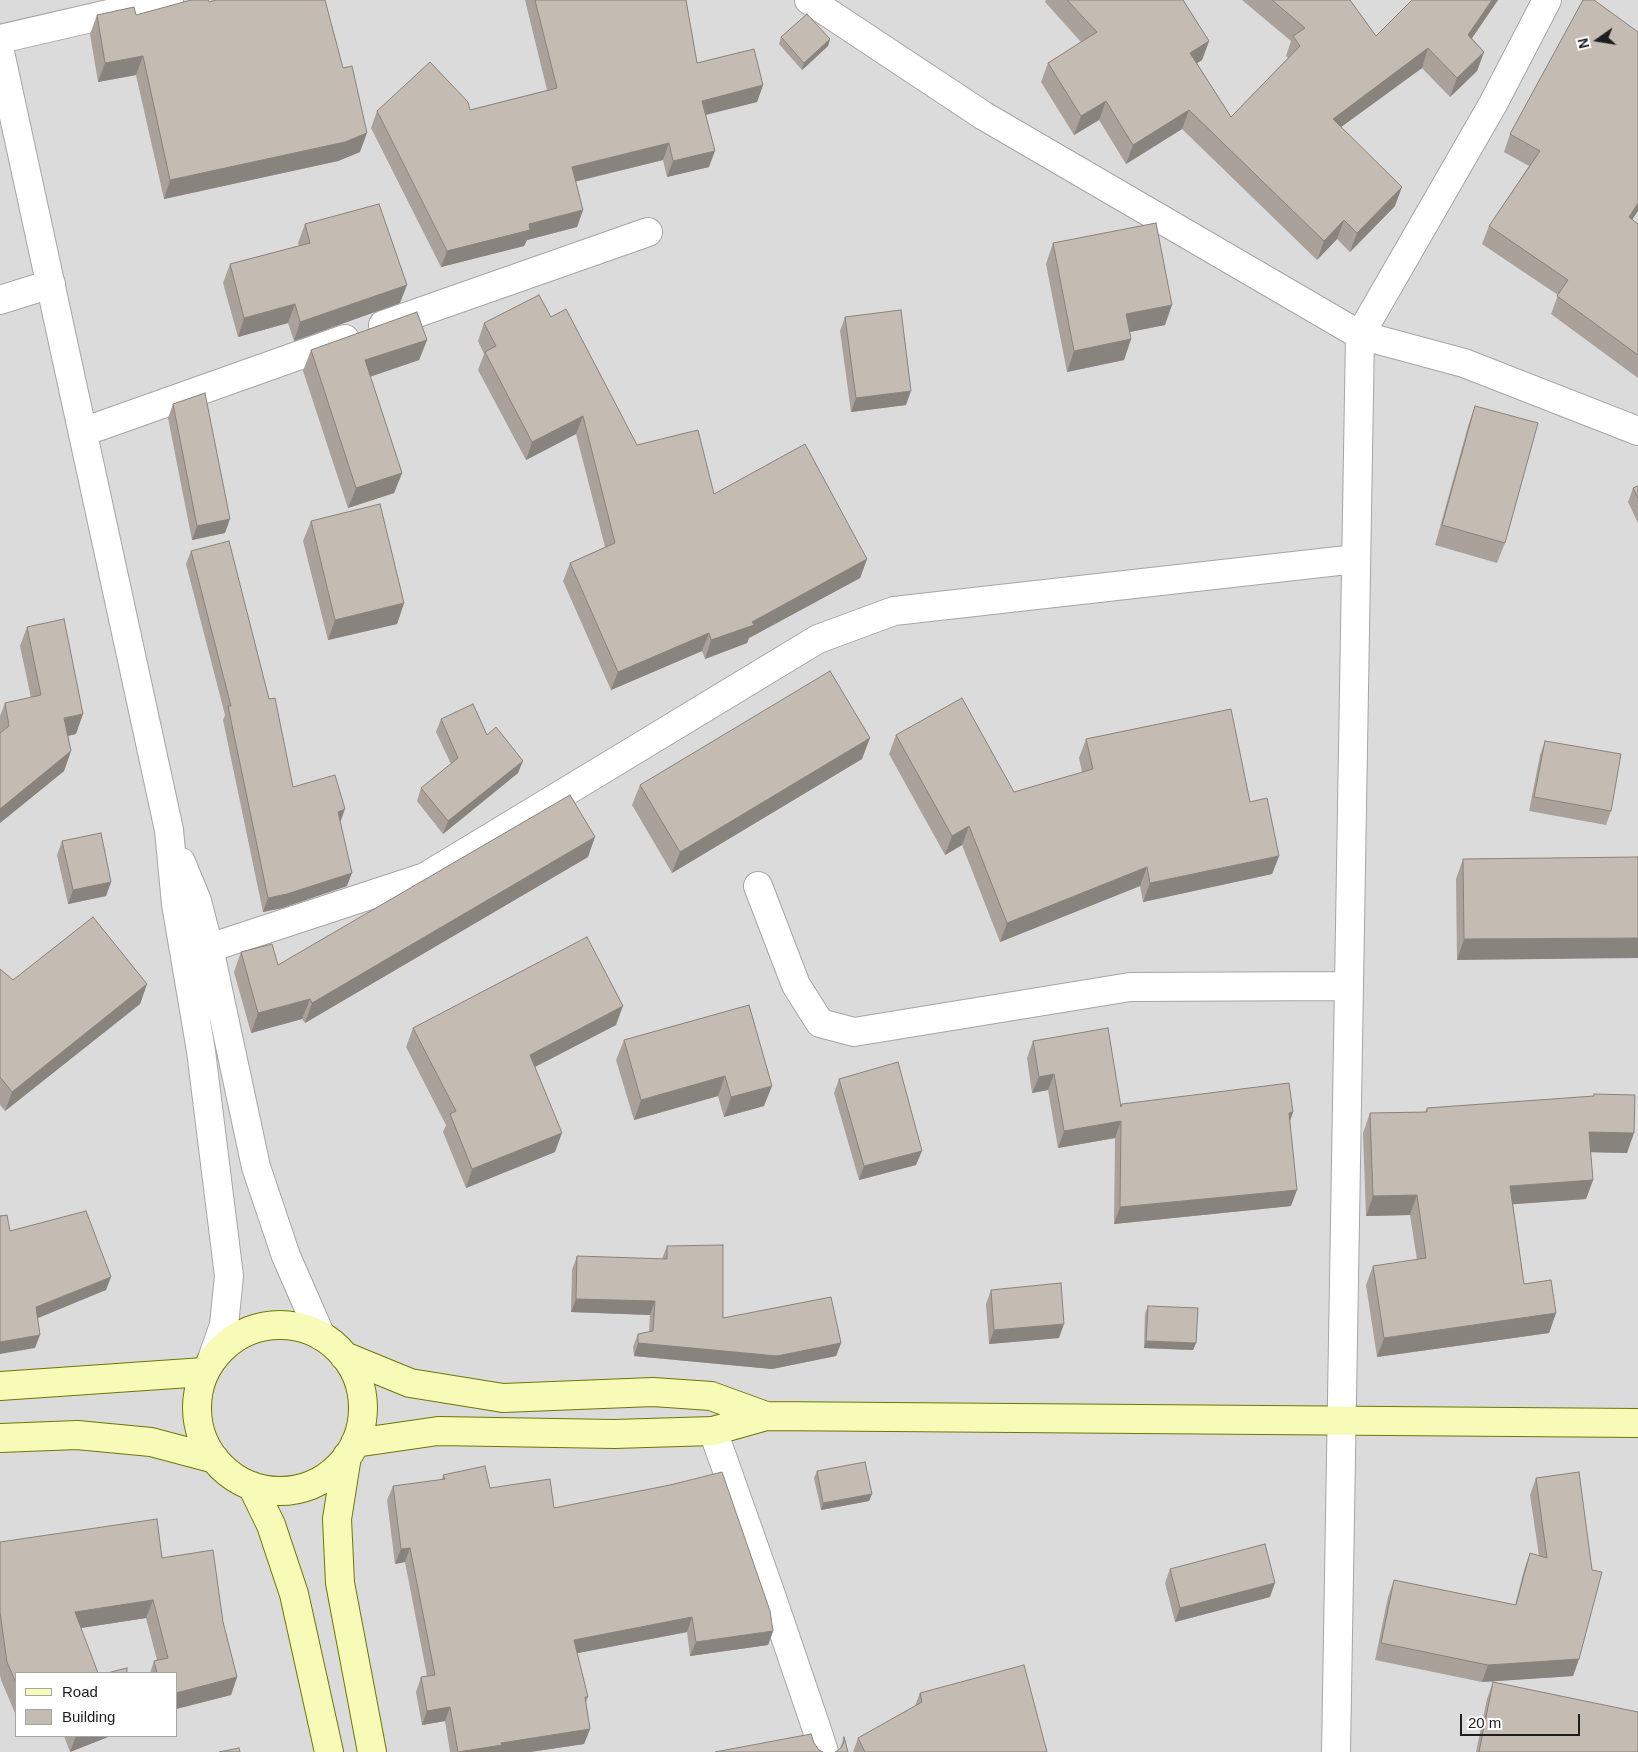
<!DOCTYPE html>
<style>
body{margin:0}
#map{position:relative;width:1638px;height:1752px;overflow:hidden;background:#f0ece4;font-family:Helvetica,sans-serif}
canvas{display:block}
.legend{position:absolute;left:15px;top:1672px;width:162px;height:65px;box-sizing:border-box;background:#fff;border:1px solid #a5a5a5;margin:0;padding:6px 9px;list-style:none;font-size:15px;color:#1e1e1e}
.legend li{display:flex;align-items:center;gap:10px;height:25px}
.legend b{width:25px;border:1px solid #a5a5a5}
.north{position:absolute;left:1573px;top:15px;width:50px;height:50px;-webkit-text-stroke:4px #fff;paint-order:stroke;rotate:257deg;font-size:14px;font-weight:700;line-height:20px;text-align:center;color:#1e1e1e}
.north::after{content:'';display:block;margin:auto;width:18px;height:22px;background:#1e1e1e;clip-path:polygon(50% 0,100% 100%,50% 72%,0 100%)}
.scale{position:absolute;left:1460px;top:1714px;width:120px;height:22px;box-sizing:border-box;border:2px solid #1e1e1e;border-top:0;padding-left:6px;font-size:15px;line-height:18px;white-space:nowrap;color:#1e1e1e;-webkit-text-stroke:4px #fff;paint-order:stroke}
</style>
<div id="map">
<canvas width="1638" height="1752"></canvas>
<ul class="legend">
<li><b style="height:6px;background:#f8fbb7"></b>Road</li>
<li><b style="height:14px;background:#c4bbb3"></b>Building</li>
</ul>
<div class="north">N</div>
<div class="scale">20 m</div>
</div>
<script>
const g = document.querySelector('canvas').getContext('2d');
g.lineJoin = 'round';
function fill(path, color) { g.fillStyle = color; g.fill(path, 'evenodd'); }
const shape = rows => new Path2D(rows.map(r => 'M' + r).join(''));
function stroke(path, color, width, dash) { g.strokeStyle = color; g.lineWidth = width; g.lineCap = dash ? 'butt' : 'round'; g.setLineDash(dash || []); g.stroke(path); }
fill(shape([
 [0,0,1638,0,1638,1752,0,1752],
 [16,1673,176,1673,176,1736,16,1736]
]), '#dcdbdb');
const minor = shape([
 [809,0,984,116,1360,335,1464,363,1638,431],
 [0,39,169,0],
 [0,300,51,284],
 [383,325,648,232],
 [83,432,345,339],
 [758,886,796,985,820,1023,854,1032,1130,987,1349,986],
 [209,948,425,877,818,639,894,611,1356,559],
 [713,1431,769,1589,817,1730,824,1752],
 [1336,1752,1360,335,1493,104,1547,0]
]);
const tertiary = shape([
 [0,52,169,830,176,904,201,1051,229,1276,224,1325,212,1359],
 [181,862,197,901,209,948,256,1167,286,1256,321,1336]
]);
const secondary = shape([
 '197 1408a83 83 0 1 1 166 0a83 83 0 1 1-166 0Z',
 [344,1356,410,1383,503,1398,653,1392,711,1396,766,1416],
 [0,1386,204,1372],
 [0,1438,77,1435,151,1442,215,1459],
 [355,1443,438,1431,614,1434,713,1431,766,1416,1638,1423],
 [347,1456,337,1519,340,1583,372,1752],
 [252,1486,271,1525,294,1594,329,1752]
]);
stroke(minor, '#a5a5a5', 30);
stroke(tertiary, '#a5a5a5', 30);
stroke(secondary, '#6c7802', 30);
stroke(minor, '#fff', 28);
stroke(tertiary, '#fff', 28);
stroke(secondary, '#f8fbb7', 28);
fill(shape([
 [525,0,686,0,697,63,763,85,757,102,706,115,709,167,667,177,663,160,575,181,583,210,577,227,527,240,524,246,441,267,371,128,377,111,470,110,547,90],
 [1046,0,1183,0,1209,41,1202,60,1197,63,1231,117,1288,58,1286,56,1291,41,1242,0,1350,0,1376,36,1412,0,1498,0,1472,38,1484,52,1477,71,1450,97,1422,68,1341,127,1395,206,1350,252,1337,239,1317,260,1182,129,1126,164,1099,120,1074,135,1041,82,1048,63,1081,42,1045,2],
 [1583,0,1632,220,1638,224,1638,378,1551,314,1558,295,1482,244,1489,226,1529,166,1504,152,1510,134],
 [97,15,136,15,360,152,338,161,164,199,136,75,98,82,90,34],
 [781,37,830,39,828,46,802,70,779,44],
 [305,224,400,303,294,341,288,323,238,337,223,283,230,264,299,246,298,243],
 [1053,243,1165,325,1130,332,1131,339,1124,360,1067,372,1046,264],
 [551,317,637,445,714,494,867,559,860,578,749,638,747,643,705,659,702,651,611,690,563,581,570,563,605,547,576,434,526,460,478,370,484,354,478,341,484,323],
 [845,317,906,405,851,412,840,331],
 [427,340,419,360,370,377,402,473,394,493,348,508,303,371,311,350],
 [173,404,225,533,192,540,168,418],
 [1475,406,1505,543,1497,563,1435,545,1468,426],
 [1638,486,1638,523,1628,502,1633,488],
 [311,521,404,603,397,624,328,640,303,541],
 [191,551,269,699,293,787,340,823,347,886,282,908,263,912,223,720,225,715,186,564],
 [27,627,76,734,68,736,71,751,64,771,0,823,0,716,5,703,31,698,20,646],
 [441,719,518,773,443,834,417,801,421,788,451,764,436,732],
 [896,735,1014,792,1082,772,1079,758,1086,739,1250,802,1279,856,1272,874,1143,902,1140,886,1000,942,962,845,945,855,889,754],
 [1545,741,1611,811,1606,825,1529,811,1540,755],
 [862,759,672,873,632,805,640,785],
 [62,841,111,882,106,896,68,904,57,855],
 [588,857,305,1023,302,1019,251,1033,234,972,241,952,278,965],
 [1638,857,1457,960,1456,879,1463,859],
 [0,969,13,980,147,984,140,1004,5,1111,0,1105],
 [749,1005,764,1106,724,1117,718,1096,634,1120,616,1060,624,1040],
 [616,1025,535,1067,555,1152,466,1188,443,1132,446,1125,406,1047,413,1028],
 [1033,1041,1121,1105,1293,1112,1290,1121,1291,1206,1114,1224,1115,1138,1058,1148,1048,1090,1032,1093,1027,1058],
 [839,1079,916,1165,859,1180,834,1093],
 [1594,1094,1627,1153,1590,1152,1593,1180,1586,1199,1513,1204,1524,1284,1556,1313,1549,1333,1377,1357,1366,1285,1373,1266,1417,1260,1410,1215,1366,1216,1363,1133,1370,1113,1425,1112,1427,1108,1593,1097],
 [667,1246,723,1318,841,1343,836,1356,772,1369,634,1356,633,1347,638,1334,649,1332,650,1315,571,1312,572,1270,577,1256,662,1259],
 [991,1290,1059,1338,989,1344,986,1304],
 [1148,1306,1196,1343,1193,1350,1144,1348,1145,1313],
 [817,1471,872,1494,869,1501,821,1510,814,1478],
 [443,1475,490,1488,554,1508,773,1631,768,1645,690,1656,687,1632,577,1653,588,1697,586,1702,590,1729,584,1744,530,1752,450,1752,445,1721,422,1725,416,1692,421,1677,427,1676,405,1562,395,1564,387,1500,393,1486,442,1480],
 [1536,1478,1579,1659,1573,1676,1482,1682,1375,1660,1388,1597,1394,1580,1515,1605,1524,1570,1530,1553,1539,1556,1530,1495],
 [0,1542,162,1558,223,1622,237,1677,231,1695,176,1709,176,1673,150,1673,154,1661,157,1660,146,1618,81,1628,16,1673,16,1712,15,1713,1,1680,0,1675],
 [1170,1569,1270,1597,1175,1622,1165,1583],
 [1493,1682,1638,1752,1476,1752,1487,1699],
 [920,1693,1047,1752,853,1752,858,1738,915,1706],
 [64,1736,109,1736,108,1737,70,1752],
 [844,1737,848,1752,840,1749]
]), '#a9a19a');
fill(shape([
 [1492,0,1498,0,1461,54,1468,35],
 [830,39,828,46,802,70,804,63],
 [1209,41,1202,60,1183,72,1190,53],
 [1428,48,1422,68,1326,138,1333,119],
 [1484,52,1477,71,1450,97,1457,78],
 [143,56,136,75,98,82,105,63],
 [763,85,757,102,696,117,702,101],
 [1106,101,1099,120,1074,135,1081,116],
 [1189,110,1182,129,1126,164,1133,145],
 [367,133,360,152,338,161,164,199,170,180],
 [669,143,663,160,566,184,572,167],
 [715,151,709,167,667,177,673,161],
 [1402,187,1395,206,1350,252,1357,233],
 [1638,203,1638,211,1622,235,1629,217],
 [583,210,577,227,527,240,524,246,441,267,447,251,529,224],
 [1344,220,1337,239,1317,260,1324,241],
 [407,285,400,303,294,341,300,322],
 [295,304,288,323,238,337,244,318],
 [1172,305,1165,325,1119,334,1126,314],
 [1131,339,1124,360,1067,372,1074,351],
 [427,340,419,360,357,381,365,360],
 [911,391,906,405,851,412,856,398],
 [583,416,576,434,526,460,532,442],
 [402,473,394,493,348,508,356,488],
 [230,519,225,533,192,540,197,526],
 [867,559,860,578,749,638,747,643,705,659,711,640,752,622],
 [404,603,397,624,328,640,335,620],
 [709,633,702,651,611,690,618,672],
 [83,714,76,734,57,738,64,718],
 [870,738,862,759,672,873,680,852],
 [71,751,64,771,0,823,0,809],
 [523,761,518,773,443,834,448,821],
 [345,809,340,823,338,812],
 [969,826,962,845,945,855,952,836],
 [595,837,588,857,305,1023,312,1003],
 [1279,856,1272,874,1143,902,1150,883],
 [1147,867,1140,886,1000,942,1007,923],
 [352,873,347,886,282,908,263,912,268,898],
 [111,882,106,896,68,904,73,890],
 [1638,938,1638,958,1457,960,1464,939],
 [147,984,140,1004,5,1111,12,1092],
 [310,999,302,1019,251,1033,258,1013],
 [623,1006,616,1025,523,1073,530,1055],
 [1054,1074,1048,1090,1032,1093,1039,1077],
 [725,1076,718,1096,634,1120,641,1100],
 [772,1086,764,1106,724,1117,731,1097],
 [1293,1112,1287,1129,1289,1113],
 [1121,1121,1115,1138,1058,1148,1064,1131],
 [1589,1132,1634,1133,1627,1153,1582,1152],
 [562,1133,555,1152,466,1188,472,1169],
 [922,1151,916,1165,859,1180,864,1166],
 [1593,1180,1586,1199,1503,1205,1510,1186],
 [1297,1190,1291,1206,1114,1224,1120,1207],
 [1417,1195,1410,1215,1366,1216,1373,1196],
 [111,1277,106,1290,31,1321,36,1307],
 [576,1299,655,1301,650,1315,571,1312],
 [1556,1313,1549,1333,1377,1357,1384,1338],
 [1064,1324,1059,1338,989,1344,994,1330],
 [40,1335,35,1348,0,1354,0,1342],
 [1146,1341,1196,1343,1193,1350,1144,1348],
 [638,1343,841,1343,836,1356,772,1369,634,1356],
 [872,1494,869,1501,821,1510,823,1503],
 [410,1548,405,1562,395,1564,401,1549],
 [1275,1583,1270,1597,1175,1622,1180,1608],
 [153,1600,146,1618,68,1630,75,1612],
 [692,1617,687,1632,568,1655,574,1640],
 [773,1631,768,1645,690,1656,696,1642],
 [1579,1659,1573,1676,1482,1682,1488,1665],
 [237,1677,231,1695,176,1709,176,1693],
 [450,1707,445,1721,422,1725,427,1711],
 [590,1729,584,1744,530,1752,458,1752,501,1743],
 [76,1736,109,1736,108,1737,70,1752]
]), '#89837d');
const building = shape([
 [191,0,208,0,209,2,216,0,325,0,343,68,352,66,367,133,345,142,170,180,143,56,105,63,97,15,134,7,136,15,191,0],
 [535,0,686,0,697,63,754,49,763,85,702,101,715,151,673,161,669,143,572,167,583,210,529,224,530,230,447,251,377,111,430,62,468,102,470,110,557,88,535,0],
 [1067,0,1183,0,1209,41,1190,53,1231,117,1300,46,1293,36,1305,28,1272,0,1350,0,1376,36,1412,0,1492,0,1468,35,1484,52,1457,78,1428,48,1333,119,1402,187,1357,233,1344,220,1324,241,1189,110,1133,145,1106,101,1081,116,1048,63,1097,32,1067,0],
 [1583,0,1594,0,1638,32,1638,203,1629,217,1638,224,1638,355,1557,296,1568,280,1489,226,1540,151,1510,134,1583,0],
 [807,14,830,39,804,63,781,37,807,14],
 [379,204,407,285,300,322,295,304,244,318,230,264,310,243,305,224,379,204],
 [1156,223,1172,305,1126,314,1131,339,1074,351,1053,243,1156,223],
 [539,295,551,317,566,309,637,445,698,430,714,494,805,444,867,559,752,622,754,625,711,640,709,633,618,672,570,563,615,543,583,416,532,442,485,352,496,346,484,323,539,295],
 [901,310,911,391,856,398,845,317,901,310],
 [417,312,427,340,365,360,402,473,356,488,311,350,417,312],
 [205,393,230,519,197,526,173,404,205,393],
 [1475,406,1538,423,1505,543,1442,525,1475,406],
 [1638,486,1638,498,1633,488,1638,486],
 [380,504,404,603,335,620,311,521,380,504],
 [229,541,269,699,275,698,293,787,335,775,345,809,338,812,352,873,287,894,268,898,228,706,231,706,191,551,229,541],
 [64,619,83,714,64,718,71,751,0,809,0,733,9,726,5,703,41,695,27,627,64,619],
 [830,671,870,738,680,852,640,785,830,671],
 [962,698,1014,792,1093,769,1086,739,1231,709,1250,802,1267,798,1279,856,1150,883,1147,867,1007,923,969,826,952,836,896,735,962,698],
 [473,704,487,735,496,727,523,761,448,821,421,788,458,758,441,719,473,704],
 [1545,741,1621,754,1611,811,1534,797,1545,741],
 [570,795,595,837,312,1003,310,999,258,1013,241,952,272,944,278,965,570,795],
 [101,833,111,882,73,890,62,841,101,833],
 [1638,857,1638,938,1464,939,1463,859,1638,857],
 [93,917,147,984,12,1092,0,1077,0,969,13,980,93,917],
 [587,937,623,1006,530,1055,562,1133,472,1169,450,1114,456,1111,413,1028,587,937],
 [749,1005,772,1086,731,1097,725,1076,641,1100,624,1040,749,1005],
 [1108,1028,1121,1107,1122,1104,1289,1083,1293,1112,1289,1113,1297,1190,1120,1207,1121,1121,1064,1131,1054,1074,1039,1077,1033,1041,1108,1028],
 [898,1062,922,1151,864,1166,839,1079,898,1062],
 [1594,1094,1635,1095,1634,1133,1589,1132,1593,1180,1510,1186,1524,1284,1551,1280,1556,1313,1384,1338,1373,1266,1426,1258,1417,1195,1373,1196,1370,1113,1427,1112,1427,1108,1594,1096,1594,1094],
 [86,1211,111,1277,36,1307,40,1335,0,1342,0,1216,7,1215,10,1231,86,1211],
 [723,1245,723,1318,831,1297,841,1343,777,1356,638,1343,638,1334,653,1331,655,1301,576,1299,577,1256,667,1259,667,1246,723,1245],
 [1061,1283,1064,1324,994,1330,991,1290,1061,1283],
 [1148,1306,1198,1308,1196,1343,1146,1341,1148,1306],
 [865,1462,872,1494,823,1503,817,1471,865,1462],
 [485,1466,490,1488,550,1479,554,1508,670,1485,722,1472,770,1611,773,1631,696,1642,692,1617,574,1640,588,1697,585,1697,590,1729,501,1743,502,1745,458,1752,450,1707,427,1711,421,1677,435,1675,410,1548,401,1549,393,1486,445,1479,443,1475,485,1466],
 [1579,1472,1592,1570,1602,1572,1579,1659,1488,1665,1381,1643,1394,1580,1516,1605,1530,1553,1547,1558,1536,1478,1579,1472],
 [157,1519,162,1558,213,1550,223,1622,237,1677,176,1693,176,1673,157,1673,154,1661,168,1658,153,1600,75,1612,98,1673,16,1673,16,1683,7,1662,0,1612,0,1542,157,1519],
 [1265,1544,1275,1583,1180,1608,1170,1569,1265,1544],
 [1024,1665,1047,1752,865,1752,858,1738,922,1702,920,1693,1024,1665],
 [127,1668,127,1673,107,1673,127,1668],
 [1493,1682,1638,1712,1638,1752,1479,1752,1493,1682],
 [811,1734,814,1743,819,1750,823,1752,715,1752,811,1734],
 [844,1737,848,1752,835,1752,841,1748,844,1742,844,1737],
 [239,1748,240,1752,219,1752,239,1748]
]);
fill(building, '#c4bbb3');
stroke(building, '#89837d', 1);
</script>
